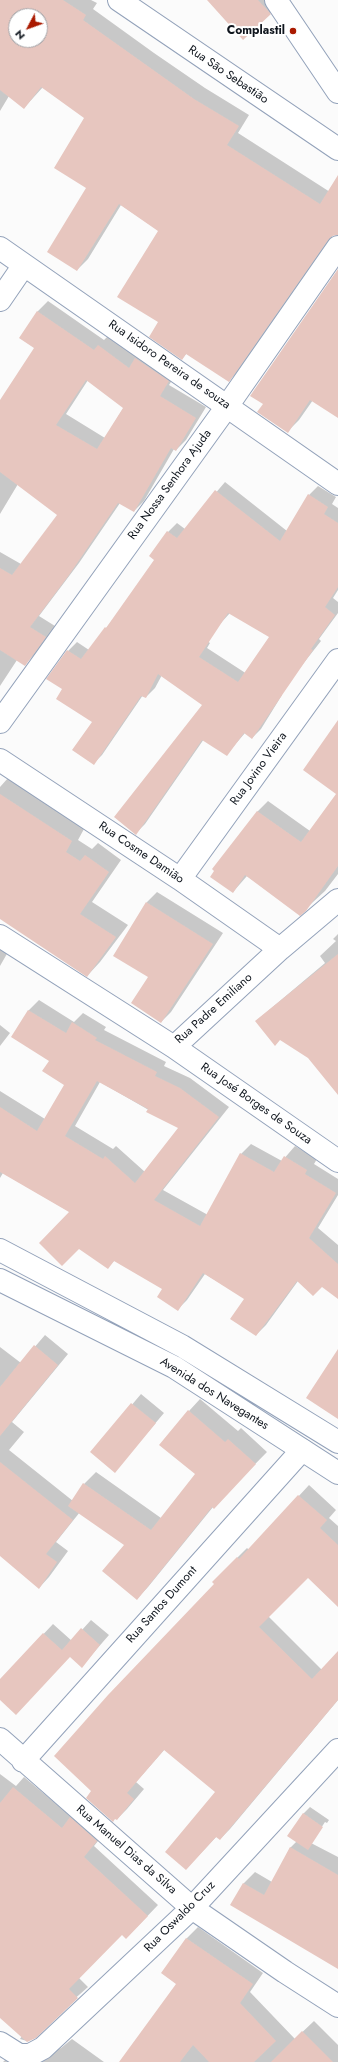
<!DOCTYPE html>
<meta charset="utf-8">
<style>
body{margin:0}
#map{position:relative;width:338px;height:2062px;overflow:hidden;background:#fbfbfb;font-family:Jost,sans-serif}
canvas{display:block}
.north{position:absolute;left:8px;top:8px;width:40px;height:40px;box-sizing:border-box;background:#fff;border:1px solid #9fa1a5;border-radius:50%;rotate:229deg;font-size:11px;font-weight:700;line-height:16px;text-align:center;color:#0f151d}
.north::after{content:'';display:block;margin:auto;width:14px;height:18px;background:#aa1a00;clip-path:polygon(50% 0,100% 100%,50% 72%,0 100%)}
</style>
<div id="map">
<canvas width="338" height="2062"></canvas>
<div class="north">N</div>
</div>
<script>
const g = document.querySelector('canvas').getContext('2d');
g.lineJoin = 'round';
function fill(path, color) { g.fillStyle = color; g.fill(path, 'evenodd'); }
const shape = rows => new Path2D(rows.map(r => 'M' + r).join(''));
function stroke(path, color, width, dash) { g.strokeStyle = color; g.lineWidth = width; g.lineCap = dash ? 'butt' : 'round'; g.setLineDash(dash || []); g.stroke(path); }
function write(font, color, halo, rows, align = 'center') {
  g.font = font + ' Jost,sans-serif'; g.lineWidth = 4; g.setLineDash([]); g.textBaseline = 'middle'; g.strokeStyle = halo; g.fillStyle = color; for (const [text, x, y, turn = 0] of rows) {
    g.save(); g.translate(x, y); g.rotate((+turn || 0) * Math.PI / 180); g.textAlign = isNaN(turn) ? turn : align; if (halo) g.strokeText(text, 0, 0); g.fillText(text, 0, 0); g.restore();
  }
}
fill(shape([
 [0,0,91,0,97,3,93,9,154,53,205,88,249,115,238,133,330,192,338,185,338,234,334,234,240,369,229,381,187,353,182,359,159,322,159,231,121,205,88,259,77,270,88,188,85,117,43,87,24,108,9,96,0,111],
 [16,16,40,16,40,40,16,40],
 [208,0,273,0,277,6,266,17],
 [338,271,338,417,313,400,299,420,288,431],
 [48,301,104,340,109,335,178,371,169,385,206,407,186,440,176,450,174,449,144,501,134,511,120,503,79,563,39,616,55,626,35,654,25,664,17,660,0,686,0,552,21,564,59,514,18,484,0,514,0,402,35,348,20,338,38,311],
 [88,380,124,407,105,438,66,414],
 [225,482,287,531,309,495,318,486,336,497,332,504,338,508,338,590,333,598,338,602,338,613,319,639,321,641,299,669,270,636,230,613,220,624,186,626,210,643,207,648,247,674,249,671,282,695,261,729,252,738,245,733,227,754,204,739,145,824,136,833,204,704,162,675,155,688,146,697,143,695,102,755,93,764,93,722,64,689,68,651,77,642,89,650,114,618,156,560,168,532,177,523,185,529],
 [8,778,84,829,78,840,92,849,98,843,121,860,92,902,128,925,100,962,88,975,0,913,0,787],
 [268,801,310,831,338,818,338,874,325,891,300,914,247,876,233,892,257,812],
 [157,892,223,933,171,1012,161,1022,149,977,147,902],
 [338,934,338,1093,308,1057,256,1021,325,963,320,956,336,941,333,939],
 [0,948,8,952,0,966],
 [39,1000,74,1022,83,1013,106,1027,104,1030,166,1062,164,1066,190,1078,229,1107,163,1190,208,1215,241,1154,251,1144,282,1161,295,1146,317,1159,314,1164,338,1179,338,1195,318,1228,338,1245,338,1297,322,1286,298,1281,266,1325,256,1335,246,1299,205,1274,187,1300,177,1310,164,1289,115,1260,108,1267,70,1212,3,1173,0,1178,0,1091,45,1119,65,1085,50,1060,12,1037,29,1010],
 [100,1082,180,1128,145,1172,116,1146,113,1149,75,1126],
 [0,1025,10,1033,0,1046],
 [45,1335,68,1354,12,1422,24,1432,9,1450,73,1501,84,1484,96,1472,161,1518,196,1474,189,1411,200,1399,238,1431,241,1428,267,1452,213,1507,148,1587,137,1599,126,1545,80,1512,56,1542,68,1551,49,1577,39,1588,0,1555,0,1347,21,1363],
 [141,1394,164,1413,115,1471,92,1452],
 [309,1485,336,1510,329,1518,338,1526,338,1606,308,1577,268,1616,322,1670,338,1653,338,1700,230,1829,220,1839,217,1836,186,1869,217,1792,165,1749,136,1782,144,1789,127,1809,117,1819,115,1818,215,1584,213,1582,247,1548,249,1550],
 [91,1620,109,1635,82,1666,70,1656,16,1714,0,1699,0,1680,53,1624,72,1641],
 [0,1774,16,1786,24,1777,72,1817,107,1830,94,1846,158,1905,137,1927,122,1934,79,1978,88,1987,27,2041,20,2039,22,2036,0,2017],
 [310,1807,329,1820,327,1823,325,1822,311,1843,338,1857,338,1961,231,1905,244,1883,255,1872,272,1882,290,1848,297,1841,303,1814],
 [198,1927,263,1973,250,1992,295,2039,314,2021,338,2045,338,2062,120,2062,177,1984,162,1973,187,1938],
 [72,2039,104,2062,3,2062,15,2050,42,2057,61,2048]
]), '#0003');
fill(shape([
 [0,0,63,0,86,15,83,20,194,99,239,126,227,145,320,204,338,175,338,235,332,236,328,240,229,382,186,354,182,360,149,337,158,322,117,297,158,231,119,204,77,271,47,252,86,188,54,168,84,118,41,87,24,109,0,90],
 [16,16,40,16,40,40,16,40],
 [207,0,258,0,271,14,243,40],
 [338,269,338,418,310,400,288,433,257,412,263,404,250,396],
 [37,311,94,350,98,345,129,368,135,358,169,381,160,396,196,418,176,451,171,448,134,512,118,503,69,575,30,627,46,637,25,666,0,650,0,568,12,575,57,515,0,472,0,400,34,348,19,338],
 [86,380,123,408,97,449,56,425],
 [215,490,280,541,308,494,328,507,324,514,338,523,338,587,325,607,335,615,311,649,313,650,252,739,244,733,227,756,202,740,136,835,114,817,202,705,158,674,146,698,141,696,94,765,72,750,92,722,56,699,62,689,46,679,67,650,81,659,105,627,106,628,154,560,149,556,167,531,177,538],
 [228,613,269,637,238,682,199,657],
 [338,720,338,866,306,911,300,916,245,875,233,893,210,877,214,871,212,869,257,811,301,842,336,794,303,770],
 [0,794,72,841,66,852,80,861,85,855,109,872,80,914,116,937,87,977,0,919],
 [146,902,213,944,161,1023,131,1003,148,977,113,956],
 [338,954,338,1095,308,1058,280,1040,275,1046,255,1021],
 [28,1010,66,1033,72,1022,97,1038,95,1040,157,1072,155,1076,180,1088,219,1117,154,1200,200,1226,240,1153,274,1172,284,1156,307,1170,305,1174,336,1193,309,1238,338,1264,338,1299,322,1287,313,1296,297,1281,256,1336,230,1319,244,1299,203,1273,178,1311,157,1297,162,1289,114,1261,108,1269,79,1249,62,1266,39,1243,69,1212,0,1172,0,1107,37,1131,64,1085,42,1071,49,1061,11,1037],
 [97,1081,148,1109,146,1112,178,1128,135,1183,105,1156,103,1159,65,1136],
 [34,1345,58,1365,0,1436,0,1387],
 [338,1349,338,1419,306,1398],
 [131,1403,156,1423,115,1473,90,1452],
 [188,1410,225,1442,228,1439,256,1464,214,1509,212,1507,137,1600,102,1571,124,1545,68,1506,83,1483,151,1530,195,1474,159,1445],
 [0,1462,73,1520,46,1554,57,1562,39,1589,0,1556],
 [298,1495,327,1520,320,1528,338,1545,338,1607,308,1578,259,1627,312,1679,338,1651,338,1700,220,1840,216,1837,186,1870,165,1852,215,1792,164,1750,127,1793,134,1799,117,1820,115,1819,113,1822,86,1798,91,1791,54,1756,108,1695,214,1584,212,1582,237,1557,239,1559],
 [81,1628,100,1645,82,1668,70,1657,16,1715,0,1700,0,1679,43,1633,62,1650],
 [13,1787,62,1828,70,1817,97,1841,84,1857,148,1916,126,1939,122,1935,69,1989,78,1998,36,2038,27,2042,0,2018,0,1803],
 [303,1813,323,1827,308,1850,287,1836],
 [290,1847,338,1875,338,1969,230,1905,243,1883,264,1895],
 [186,1938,253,1984,240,2003,276,2041,254,2062,209,2062,193,2045,180,2062,119,2062,176,1984,161,1973],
 [302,2031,333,2062,271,2062]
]), '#e7c6bf');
const street = shape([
 [276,0,338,92],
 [0,248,338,484],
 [0,300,24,265],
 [0,722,228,405,338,247],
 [0,760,180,879,280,949],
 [180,879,338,660],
 [0,936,174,1047,280,949,338,900],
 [174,1047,338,1161],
 [0,1739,192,1908,285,1972,338,2006],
 [23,1761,302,1450],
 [0,2043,19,2055,30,2055,43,2048,192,1908,338,1750]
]);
const secondary = shape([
 [119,0,338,149],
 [0,1250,182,1346,338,1442],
 [0,1280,174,1367,338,1473]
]);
stroke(street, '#93a2ba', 24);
stroke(secondary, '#93a2ba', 24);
stroke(street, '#fff', 22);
stroke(secondary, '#fff', 22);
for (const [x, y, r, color] of [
 [293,31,4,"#aa1a00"]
]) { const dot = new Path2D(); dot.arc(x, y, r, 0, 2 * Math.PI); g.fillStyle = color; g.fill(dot); stroke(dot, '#fff', 1.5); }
write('bold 12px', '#0f151d', '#fff', [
 ["Complastil",285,31]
], 'right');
write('12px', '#0f151d', '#fff', [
 ["Rua São Sebastião",228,75,34],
 ["Rua Isidoro Pereira de souza",169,365,35],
 ["Rua Nossa Senhora Ajuda",170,485,-54],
 ["Rua Jovino Vieira",259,769,-54],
 ["Rua Cosme Damião",141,853,34],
 ["Rua Padre Emiliano",214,1009,-42],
 ["Rua José Borges de Souza",256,1104,35],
 ["Avenida dos Navegantes",214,1394,32],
 ["Rua Santos Dumont",162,1605,-48],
 ["Rua Manuel Dias da Silva",126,1850,41],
 ["Rua Oswaldo Cruz",180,1917,-45]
]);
</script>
